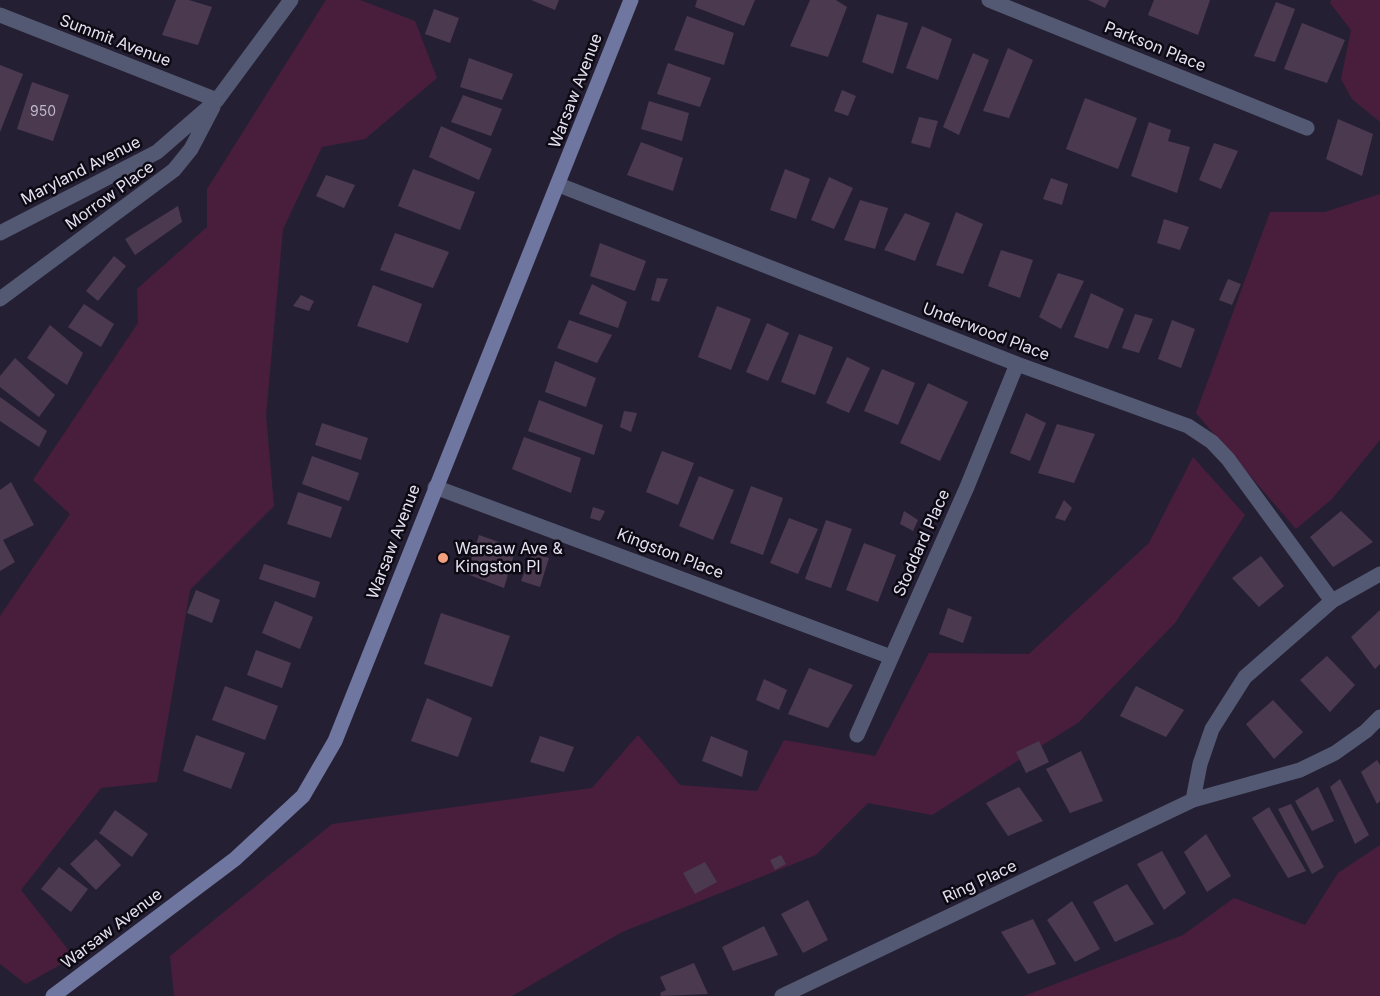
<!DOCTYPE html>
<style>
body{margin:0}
canvas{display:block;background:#251f34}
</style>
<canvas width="1380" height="996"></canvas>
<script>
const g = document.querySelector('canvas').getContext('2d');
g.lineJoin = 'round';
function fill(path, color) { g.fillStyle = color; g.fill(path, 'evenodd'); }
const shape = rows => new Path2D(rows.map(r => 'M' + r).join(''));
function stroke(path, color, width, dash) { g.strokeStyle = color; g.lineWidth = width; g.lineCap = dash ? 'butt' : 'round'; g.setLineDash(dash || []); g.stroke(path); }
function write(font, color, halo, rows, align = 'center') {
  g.font = font + ' Inter,sans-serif'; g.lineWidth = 5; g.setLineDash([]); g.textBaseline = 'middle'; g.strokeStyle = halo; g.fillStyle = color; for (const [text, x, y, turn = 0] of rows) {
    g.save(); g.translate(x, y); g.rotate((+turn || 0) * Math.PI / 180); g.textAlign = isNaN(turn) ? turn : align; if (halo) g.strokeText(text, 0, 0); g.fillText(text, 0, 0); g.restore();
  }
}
fill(shape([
 [326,0,360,0,415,21,437,78,365,139,322,147,283,229,266,415,274,506,190,590,157,782,101,788,21,890,74,957,26,984,0,964,0,616,70,514,33,480,138,323,137,289,207,227,207,189],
 [1331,0,1380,0,1380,122,1352,99,1341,79,1351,30,1330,3],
 [1380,194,1380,440,1332,499,1296,529,1196,413,1270,212,1325,212],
 [1193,457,1245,515,1175,623,1079,722,932,815,868,803,816,855,622,932,512,996,174,996,170,956,332,824,592,788,638,735,680,785,757,791,784,740,875,756,929,653,1029,654,1149,543],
 [1380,845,1380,996,1024,996,1183,935,1234,898,1305,925,1338,873]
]), '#481e3c');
fill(shape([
 [176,0,189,0,212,7,198,45,162,35],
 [531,0,559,0,555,10],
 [697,0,755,0,744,26,695,7],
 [810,0,836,0,847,7,828,57,790,46],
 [1088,0,1109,0,1105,8],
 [1154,0,1210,0,1198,35,1148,15],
 [1276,2,1295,9,1275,62,1254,56],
 [434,9,459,18,450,43,425,34],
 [877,14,908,23,893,74,862,62],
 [687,16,734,33,724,65,674,50],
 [1302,23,1345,40,1327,83,1284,69],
 [922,26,952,39,938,80,906,68],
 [1008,48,1033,60,1009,118,983,111],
 [973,53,989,60,959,135,943,127],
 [469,58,513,74,502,100,460,87],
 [668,63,711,78,700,107,657,94],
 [0,65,23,74,0,132],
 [32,82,69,95,53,141,17,129],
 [842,90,856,96,848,116,834,111],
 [463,95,502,109,491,136,451,122],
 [1085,98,1137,118,1118,169,1066,149],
 [649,101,689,113,682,141,641,129],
 [919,117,938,121,930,148,911,143],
 [1338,119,1373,134,1362,176,1326,159],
 [1149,122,1171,130,1168,141,1190,147,1177,193,1131,176],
 [441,126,492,149,479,180,429,157],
 [641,142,683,158,673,191,627,175],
 [1214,143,1238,151,1221,189,1199,180],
 [413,169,475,192,460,230,398,206],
 [785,169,810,179,796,219,770,210],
 [326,175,355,185,344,208,316,196],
 [829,177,853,188,834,229,811,220],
 [1051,178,1068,184,1062,205,1043,199],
 [860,200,888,208,875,249,844,240],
 [178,206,182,222,135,255,125,239],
 [956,212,983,224,963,274,936,265],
 [905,213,930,223,915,261,884,250],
 [1164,219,1189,227,1180,250,1157,243],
 [395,233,449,252,433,288,380,270],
 [600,243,646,261,635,291,590,276],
 [1001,250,1033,260,1020,298,988,286],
 [114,256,126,266,98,301,86,291],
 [1058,273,1084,281,1061,329,1039,317],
 [657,278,668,279,659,302,651,300],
 [1228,279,1241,284,1232,305,1219,300],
 [592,284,627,302,618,328,579,314],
 [373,285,422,304,408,343,357,326],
 [1091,293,1124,309,1108,349,1074,337],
 [301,295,314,301,309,311,293,306],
 [84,304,114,324,101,347,68,327],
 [717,306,751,319,731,370,698,357],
 [1135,314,1153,319,1139,353,1122,348],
 [569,320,612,335,597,363,557,348],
 [1172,320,1195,329,1181,368,1158,359],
 [767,323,789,333,768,381,746,372],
 [50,325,83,353,67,385,27,358],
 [799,334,833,347,815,395,781,382],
 [847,357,870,368,849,413,826,403],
 [15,358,55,395,39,417,0,387,0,376],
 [555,361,596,378,586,407,545,392],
 [882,369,915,383,898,425,864,411],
 [928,383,968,402,940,461,900,443],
 [0,397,47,431,39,447,0,421],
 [539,400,603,425,594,455,528,431],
 [624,411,637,413,631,432,620,427],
 [1026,413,1046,423,1030,461,1010,453],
 [322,423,368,438,361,460,315,445],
 [1057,424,1095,434,1074,483,1038,473],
 [524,437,581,458,571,493,512,469],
 [662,451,694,463,678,505,646,492],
 [312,456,359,473,349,501,302,484],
 [699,476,734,490,713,540,679,526],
 [11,482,34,525,3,540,15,562,0,571,0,490],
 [751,486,783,498,763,555,730,543],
 [298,492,342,507,331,538,287,524],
 [1064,500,1072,508,1065,521,1055,518],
 [593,507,605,511,600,521,590,518],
 [904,511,918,520,913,531,900,524],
 [1341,511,1373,542,1333,567,1310,537],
 [789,518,818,529,798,574,770,563],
 [826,520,852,529,831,588,805,579],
 [479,535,516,548,504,588,467,574],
 [864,543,896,555,878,602,846,590],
 [532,553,549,558,540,587,521,581],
 [1261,556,1284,586,1259,607,1232,578],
 [264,564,320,582,315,598,259,579],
 [196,590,220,600,212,623,187,613],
 [275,601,313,617,300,649,262,633],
 [948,608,972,617,963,643,939,634],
 [1380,610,1380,664,1375,669,1351,637],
 [441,613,510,636,492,687,424,664],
 [256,650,291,663,282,688,247,675],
 [1327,656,1355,685,1330,712,1300,680],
 [809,668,853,685,828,728,788,714],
 [764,679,787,690,779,710,756,700],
 [225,686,278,706,265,740,212,720],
 [1136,686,1184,710,1166,737,1120,716],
 [427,698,472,718,458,757,411,741],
 [1273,700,1303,732,1274,759,1246,724],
 [196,735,245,753,231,789,183,771],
 [540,736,574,747,564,772,530,762],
 [711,736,748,751,742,777,702,761],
 [1039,741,1049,762,1026,773,1016,752],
 [1081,751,1103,801,1070,813,1046,769],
 [1377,760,1380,765,1380,801,1377,804,1361,772],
 [1340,779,1369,835,1355,844,1330,787],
 [1019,787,1043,821,1008,836,986,803],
 [1318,787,1334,821,1312,831,1295,801],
 [1291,804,1324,867,1312,874,1278,809],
 [1269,807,1306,871,1288,878,1252,818],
 [115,810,148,834,132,857,99,833],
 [1206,834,1231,876,1207,892,1184,852],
 [96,839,121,865,96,890,70,864],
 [1162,851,1186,893,1164,910,1137,864],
 [781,855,786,864,775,870,770,860],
 [705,862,717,882,695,894,683,873],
 [59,867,88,889,71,912,41,889],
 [1127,884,1154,924,1115,942,1093,902],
 [808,900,828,940,803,953,781,914],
 [1072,901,1100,949,1075,962,1047,920],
 [1033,919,1056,964,1028,974,1001,932],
 [764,926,778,955,733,971,722,947],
 [694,963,708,994,661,996,660,993,666,990,660,977]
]), '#4a394f');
stroke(shape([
 [989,0,1307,128],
 [0,15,217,100],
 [559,185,1017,364,1188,426,1212,442,1228,459,1332,601],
 [0,233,157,152,217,100,291,0],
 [0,299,174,170,191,149,213,107],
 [435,487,891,657],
 [857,735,967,487,1017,364],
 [1193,800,1300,770,1335,753,1366,731,1380,717],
 [782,996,1193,800,1200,764,1212,729,1245,677,1332,601,1380,574]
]), '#535972', 15);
stroke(shape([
 [53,996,235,859,303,796,335,741,631,0]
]), '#6f769f', 15);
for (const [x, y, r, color] of [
 [443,558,6,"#f2a080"]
]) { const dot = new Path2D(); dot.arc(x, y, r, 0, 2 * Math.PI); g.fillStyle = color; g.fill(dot); stroke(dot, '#0d0a14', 2); }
write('14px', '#beb7c8', null, [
 ["950",43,112]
]);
write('16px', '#e5e1f1', '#0d0a14', [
 ["Summit Avenue",115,41,21],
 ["Parkson Place",1155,47,22],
 ["Warsaw Avenue",576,91,-69],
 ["Maryland Avenue",81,171,-27],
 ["Morrow Place",110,196,-36],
 ["Underwood Place",986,332,21],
 ["Warsaw Avenue",394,542,-69],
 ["Stoddard Place",922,543,-66],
 ["Kingston Place",670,554,21],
 ["Ring Place",980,882,-25],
 ["Warsaw Avenue",112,929,-37]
]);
write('16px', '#e5e1f1', '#0d0a14', [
 ["Warsaw Ave &",455,549],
 ["Kingston Pl",455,567]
], 'left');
</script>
